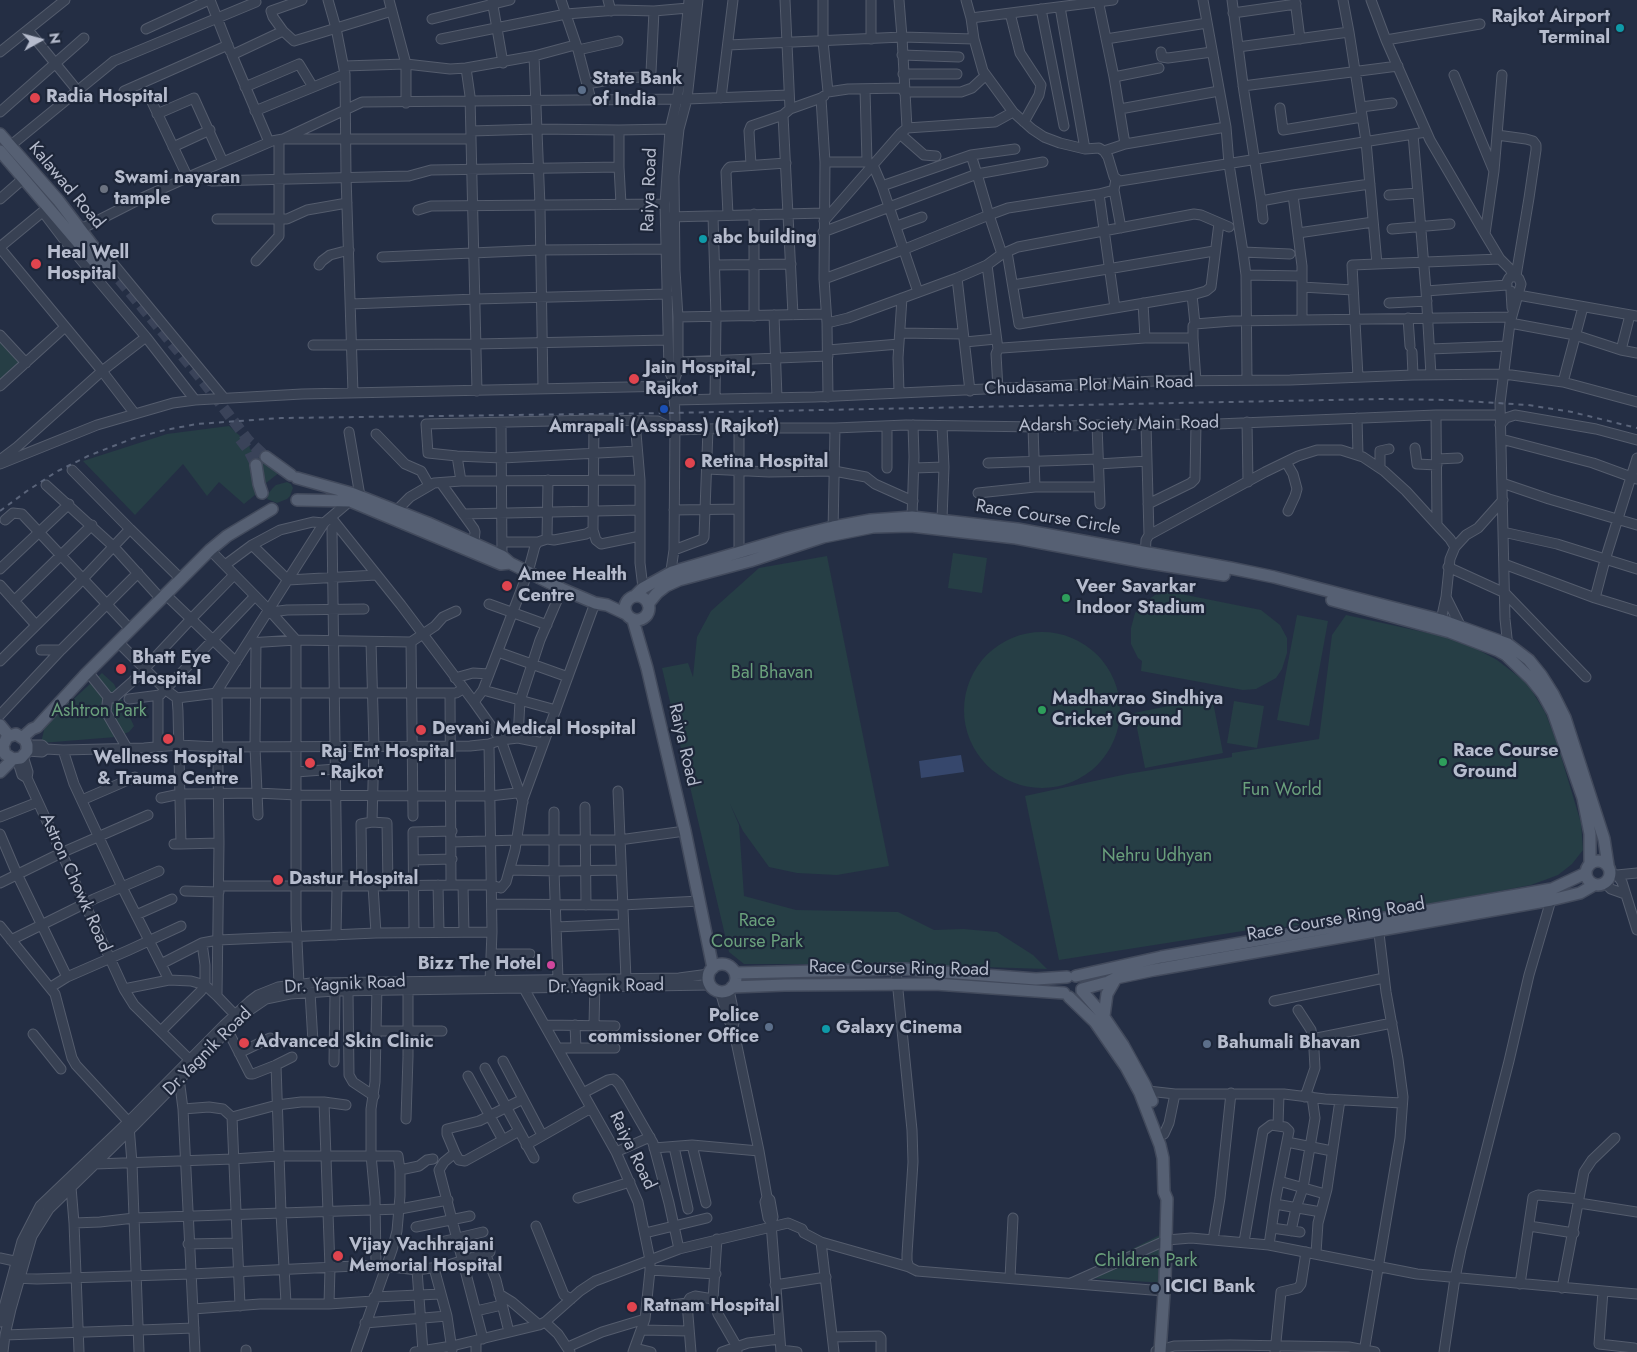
<!DOCTYPE html>
<style>
body{margin:0}
#map{position:relative;width:1637px;height:1352px;overflow:hidden;background:#242e44;font-family:Jost,sans-serif}
canvas{display:block}
.north{position:absolute;left:15px;top:15px;width:50px;height:50px;-webkit-text-stroke:4px #1d2639;paint-order:stroke;rotate:83deg;font-size:14px;font-weight:700;line-height:20px;text-align:center;color:#b6bccd}
.north::after{content:'';display:block;margin:auto;width:18px;height:22px;background:#b6bccd;clip-path:polygon(50% 0,100% 100%,50% 72%,0 100%)}
</style>
<div id="map">
<canvas width="1637" height="1352"></canvas>
<div class="north">N</div>
</div>
<script>
const g = document.querySelector('canvas').getContext('2d');
g.lineJoin = 'round';
function fill(path, color) { g.fillStyle = color; g.fill(path, 'evenodd'); }
const shape = rows => new Path2D(rows.map(r => 'M' + r).join(''));
function stroke(path, color, width, dash) { g.strokeStyle = color; g.lineWidth = width; g.lineCap = dash ? 'butt' : 'round'; g.setLineDash(dash || []); g.stroke(path); }
function write(font, color, halo, rows, align = 'center') {
  g.font = font + ' Jost,sans-serif'; g.lineWidth = 4.5; g.setLineDash([]); g.textBaseline = 'middle'; g.strokeStyle = halo; g.fillStyle = color; for (const [text, x, y, turn = 0] of rows) {
    g.save(); g.translate(x, y); g.rotate((+turn || 0) * Math.PI / 180); g.textAlign = isNaN(turn) ? turn : align; if (halo) g.strokeText(text, 0, 0); g.fillText(text, 0, 0); g.restore();
  }
}
fill(shape([
 [0,335,25,363,0,386],
 [229,426,249,444,250,449,280,472,261,487,261,490,244,504,219,482,207,496,183,464,135,515,83,461,167,434],
 [287,482,291,484,293,488,290,496,287,499,277,503,267,499,268,494,272,489,276,485],
 [953,553,987,558,982,593,948,588],
 [827,556,889,866,837,875,797,873,769,867,743,831,730,804,739,825,744,896,796,910,898,912,934,930,963,929,997,932,1033,955,1047,969,888,964,744,964,729,952,662,668,688,663,693,677,697,637,711,611,759,568],
 [1171,592,1261,610,1280,625,1287,638,1287,653,1282,669,1276,678,1256,689,1243,690,1141,671,1142,661,1138,658,1131,644,1131,628,1135,613,1144,603,1155,595],
 [1297,615,1328,621,1309,726,1277,720],
 [1346,615,1460,640,1497,660,1527,683,1545,712,1557,743,1581,823,1583,850,1572,864,1558,875,1531,885,1415,907,1368,913,1341,919,1263,930,1262,928,1059,960,1025,796,1127,774,1232,757,1232,753,1319,739,1332,635],
 '964 710a78 78 0 1 1 156 0a78 78 0 1 1-156 0Z',
 [102,673,114,684,134,726,129,732,116,737,41,743,44,730,42,728],
 [1212,697,1223,753,1145,768,1134,713],
 [1234,701,1264,706,1257,748,1227,743],
 [1166,1232,1164,1283,1076,1277]
]), '#263e45');
fill(shape([
 [961,755,964,772,921,778,919,761]
]), '#36476c');
stroke(shape([
 [109,267,203,381,248,440,266,457],
 [240,439,249,451,256,465]
]), '#3a4359', 11, [11, 5.5]);
const minor = shape([
 [210,0,230,51],
 [328,0,336,28,345,74,346,176,353,393],
 [389,0,406,64,406,103],
 [492,0,503,63],
 [561,0,578,50,591,100],
 [608,0,611,11],
 [785,0,790,109],
 [823,0,823,41,828,92,848,89,904,88],
 [966,0,971,18,974,39,983,71,1013,112,1032,129,1044,137,1060,143,1085,149,1099,148,1104,151,1108,157,1114,177,1120,181,1426,132],
 [1098,0,1114,77,1125,144,1104,151],
 [1203,0,1226,127,1229,164,1243,252,1290,254],
 [1232,0,1244,92,1261,201,1293,195],
 [1295,0,1300,39],
 [1371,0,1386,40,1430,140,1485,234,1500,259,1510,269,1513,276],
 [1060,7,1085,149],
 [1041,9,1064,126],
 [1010,13,1020,53,1041,85,1039,95,1024,122],
 [1233,13,1296,4],
 [971,18,1113,0],
 [432,19,510,0],
 [146,29,209,0],
 [28,30,77,90],
 [283,31,273,17,271,11,302,0],
 [1349,32,1366,141,1377,264],
 [441,39,566,14,617,10,654,11,688,8],
 [871,39,871,0],
 [1106,39,1207,23],
 [1386,40,1480,24],
 [728,45,902,37,899,0],
 [1238,47,1349,32,1343,0],
 [578,50,618,41],
 [0,52,65,0],
 [1161,52,1162,57,1168,58,1212,52],
 [902,55,959,57],
 [534,56,540,206,543,389],
 [344,66,406,64,450,69,466,68],
 [903,74,957,74],
 [1454,75,1493,169],
 [1114,77,1159,68],
 [587,84,620,78,644,77,648,76,651,72,654,11],
 [1243,86,1398,66],
 [245,87,299,64,313,87],
 [865,89,867,162],
 [124,91,228,45],
 [904,92,961,92,972,88,986,75],
 [721,98,733,0],
 [821,98,825,162,824,279,827,323,848,318,957,278],
 [152,102,188,178],
 [1361,107,1392,103],
 [1280,108,1283,130,1362,117],
 [1120,109,1219,91],
 [255,111,345,74],
 [0,112,84,38],
 [157,114,194,98,223,162],
 [783,115,793,315],
 [907,128,902,37,974,39],
 [619,130,619,167,621,204],
 [471,131,537,129,619,130,670,129],
 [900,134,924,155,936,156],
 [1413,134,1426,291,1431,375],
 [1497,135,1526,139,1533,141,1536,145,1536,150,1529,198,1516,276],
 [286,139,471,139],
 [269,142,232,55,283,31,294,41,392,11],
 [1125,144,1226,127],
 [10,146,114,61,256,2],
 [173,147,210,130],
 [971,155,977,174,1043,162],
 [825,162,867,162,873,165,882,186,918,292],
 [751,165,749,131,751,126,783,115,790,109,821,98,824,96],
 [193,175,212,181,409,176,431,170,619,167],
 [1116,179,1114,190,1099,194,1115,308,1192,295,1195,324],
 [882,186,971,155,1015,149],
 [1114,190,1121,228],
 [1389,195,1418,193],
 [0,199,24,178],
 [1261,201,1263,219],
 [418,210,431,206,665,204],
 [43,212,65,241,146,337,195,400],
 [728,215,726,172,728,169,730,167,786,163],
 [713,216,716,317,715,399],
 [669,217,824,213],
 [217,219,287,219,307,210,347,203],
 [824,221,900,134,907,128,995,122,1013,112],
 [897,226,922,217],
 [80,228,87,226,144,197,193,175,272,141,283,139,362,102,687,99,789,95],
 [1392,229,1450,224],
 [823,232,977,174,989,215,1008,208,1099,194],
 [1298,233,1373,222],
 [1485,234,1494,171,1502,75],
 [0,247,46,209],
 [0,248,102,371,135,414],
 [1007,252,1019,324,1115,308],
 [1243,252,1246,275,1247,380],
 [1002,254,1018,247,1194,214,1201,215,1229,227],
 [382,257,540,250,666,249],
 [104,261,111,261,224,398],
 [256,261,279,236,279,140],
 [319,265,322,261,330,255,349,250],
 [715,265,791,264],
 [1246,275,1302,276],
 [824,279,905,249,989,215,1002,254,987,265],
 [1507,282,1509,278,1516,276,1519,279,1521,284,1510,323,1500,403,1505,619,1508,647],
 [1013,285,1214,251],
 [1302,287,1353,290],
 [1426,291,1507,285],
 [1511,291,1512,308],
 [1192,295,1206,291,1211,287,1219,223],
 [1518,295,1637,316],
 [1143,303,1145,338],
 [1389,303,1427,301],
 [351,304,476,299,668,294],
 [774,315,777,398],
 [754,316,754,214],
 [678,317,826,314],
 [1408,318,1410,346],
 [1302,320,1302,266,1293,195,1370,184],
 [827,323,828,397],
 [1510,323,1575,335,1621,350,1637,353],
 [900,333,963,334],
 [0,335,26,363],
 [965,342,996,339],
 [313,345,476,344,668,340],
 [1430,349,1507,346],
 [828,350,899,344],
 [1621,350,1630,315],
 [1412,352,1413,375],
 [678,362,828,356],
 [1358,377,1352,265,1500,259],
 [674,381,678,370,678,317,675,270,674,176,679,129,687,99,698,0],
 [1196,381,1193,338,1193,326,1195,324,1232,321,1511,317],
 [1563,382,1583,307],
 [0,386,65,327],
 [998,389,996,354,998,349,1002,348,1145,338,1193,338],
 [477,391,470,96,466,68,534,56,575,45],
 [970,391,957,278,987,265,998,349],
 [899,393,898,358,902,298],
 [674,400,815,397,1156,381,1290,380,1413,375,1504,374,1563,382,1637,402],
 [1436,415,1437,525],
 [1357,418,1358,455],
 [594,420,593,530,596,540,601,544,640,536],
 [635,421,640,480,640,563,643,588],
 [1247,422,1248,482],
 [501,423,502,556],
 [1146,424,1149,535],
 [1097,425,1100,504],
 [1500,425,1506,418,1515,415,1596,429,1637,440],
 [349,432,360,496],
 [376,434,405,464,421,471,429,485],
 [1501,439,1593,463,1637,479],
 [1415,448,1417,464,1437,465],
 [637,451,502,458,457,456,428,453,426,424,594,420,658,421,675,430,739,428,835,428,906,425,1038,427,1097,425,1217,424,1436,415,1500,415],
 [457,456,461,481],
 [1437,459,1458,458],
 [0,460,17,447,102,371,146,337],
 [1286,462,1293,474,1297,489,1295,496,1288,511],
 [988,463,1098,459],
 [0,464,97,425,173,403,195,400,302,394,674,386],
 [1098,464,1147,461],
 [887,468,887,426],
 [914,468,944,467],
 [1380,468,1380,451,1389,449],
 [707,469,769,472,834,471,866,477,875,484,913,501],
 [72,470,130,529],
 [441,483,474,529,475,532,474,542],
 [1502,483,1549,499,1637,525],
 [46,485,113,546,161,599],
 [1035,487,1099,487],
 [978,493,1035,487,1033,427],
 [1148,504,1191,483,1195,479,1196,424],
 [397,510,410,497,434,483,461,481,640,480],
 [674,510,739,509],
 [463,514,640,510],
 [912,517,914,457,913,425],
 [942,519,944,467,942,426],
 [5,520,13,513,22,514,131,630],
 [333,520,401,605,474,702],
 [324,523,313,522,280,530,252,545,288,580,376,575],
 [833,532,835,428],
 [1503,532,1557,544,1637,569],
 [547,539,548,480],
 [503,542,538,542],
 [210,550,269,610,296,640,296,919,299,984],
 [674,550,703,539,704,537,708,429],
 [739,553,739,428],
 [1145,557,1146,540,1149,535,1265,472,1298,456,1317,450,1341,450,1363,457,1384,471,1406,491,1437,525,1450,539,1455,547],
 [1504,564,1595,598,1637,611],
 [225,565,252,545],
 [1448,567,1505,593,1586,677],
 [0,569,69,504],
 [670,577,674,550,675,422,674,381,669,371,665,204,670,129,677,100,682,69,689,0],
 [0,585,36,625],
 [562,589,540,640,520,701,518,738,501,740,474,702,483,690,528,572,535,546,538,542,547,539,554,540,586,534,593,530],
 [166,595,236,662],
 [1446,597,1461,627,1460,631],
 [1595,598,1605,560,1637,458],
 [14,601,92,525],
 [489,604,547,625],
 [271,612,287,610,364,609],
 [1440,625,1446,597,1450,559,1455,547,1466,535,1478,528,1503,500],
 [118,642,166,690,177,698,178,711,181,844,174,844],
 [256,642,255,747,258,815],
 [371,642,374,746,372,822],
 [411,642,413,816],
 [248,643,296,640,411,642,435,626,443,617,456,611],
 [41,650,61,650],
 [498,652,568,677],
 [0,661,78,584,130,529,181,579],
 [88,672,108,697,114,698,116,696,133,681,191,619,234,575],
 [455,678,473,673,489,674],
 [483,690,556,710],
 [450,693,451,885,491,885,501,888,506,882,515,850,523,799,595,603],
 [158,696,158,746],
 [108,697,106,712,127,748],
 [177,698,217,693,456,693,463,689],
 [129,699,160,695,255,596],
 [0,715,61,650,138,573],
 [518,738,543,743],
 [489,744,492,932,490,981],
 [46,749,63,750,144,748,179,745,217,747,470,746,489,744,501,740,523,802],
 [63,750,74,784,122,887,169,980],
 [27,751,42,752,46,749,42,745,27,745],
 [17,759,22,775,27,778,28,772,23,756],
 [296,772,336,769],
 [27,778,124,989],
 [618,791,626,979],
 [161,798,180,794,257,793,297,795,451,796,490,796,525,792],
 [82,800,135,777],
 [585,807,586,905],
 [554,812,554,871,558,979],
 [0,817,38,802],
 [0,834,17,874,67,977],
 [452,842,518,840,619,840,685,831],
 [181,844,219,843],
 [414,860,452,859],
 [510,870,558,871,620,870],
 [1611,874,1617,875,1622,882,1637,930],
 [1617,875,1637,873],
 [0,883,61,853,148,815],
 [1605,883,1611,889,1625,894],
 [438,885,439,931],
 [463,885,464,932],
 [219,886,373,886],
 [362,886,361,824,372,822,387,823,388,886],
 [185,891,219,892],
 [492,904,622,905,700,901],
 [136,915,172,899],
 [0,926,55,994,72,1058,76,1065,126,1119,129,1126,132,1163,139,1352],
 [556,927,623,924],
 [414,932,413,832,452,831],
 [376,933,373,886,451,885],
 [336,935,337,887,332,529,336,525],
 [11,940,94,899,159,871],
 [491,954,530,954],
 [161,964,202,943,218,940,376,933,492,932],
 [896,970,912,1130,913,1162,907,1254,907,1261,909,1267,917,1271,929,1272,1164,1291],
 [522,985,616,1152,638,1202,650,1260,650,1270,645,1319,633,1352],
 [51,987,67,977,129,950,181,926],
 [729,990,735,1018,733,1027,759,1151,767,1197,765,1202,768,1218,771,1222,773,1217,770,1200,767,1197],
 [348,991,349,1075,353,1082,374,1096],
 [720,991,728,1019,733,1027],
 [310,992,313,1042],
 [1274,1001,1384,978],
 [1298,1010,1311,1030,1314,1050,1315,1068,1305,1097],
 [239,1019,217,996,219,843,217,691,324,523,350,501],
 [545,1025,615,1026],
 [575,1025,576,1048],
 [594,1025,595,982],
 [226,1027,250,1074,253,1074,276,1065,281,1213,286,1303],
 [161,1031,201,991,205,985,205,965,202,943],
 [376,1031,442,1031],
 [33,1034,61,1069],
 [1312,1039,1392,1023],
 [558,1048,615,1048],
 [239,1053,270,1038],
 [503,1061,542,1135],
 [334,1062,335,991],
 [194,1064,134,1005,124,989,169,980,191,981,205,985,217,996],
 [276,1065,292,1057],
 [485,1068,534,1158],
 [468,1076,503,1140,519,1131],
 [179,1078,183,1109,195,1352],
 [1143,1092,1148,1091,1175,1094],
 [583,1093,608,1080,614,1079,619,1084,653,1143,669,1203,679,1249],
 [324,1102,330,1268,329,1304],
 [183,1109,209,1107,223,1109,232,1117,277,1105,301,1102,324,1102,346,1105],
 [232,1117,240,1306],
 [406,1119,408,1057,408,990],
 [1278,1126,1279,1094],
 [1164,1134,1169,1123,1175,1094,1284,1094,1325,1099,1402,1103],
 [1287,1142,1332,1151],
 [526,1145,591,1108],
 [692,1145,706,1203],
 [674,1147,688,1209],
 [654,1148,692,1145,759,1151],
 [616,1152,650,1137],
 [455,1153,447,1134,447,1129,479,1121,523,1099],
 [95,1164,233,1159,278,1156,398,1156,400,1170],
 [1279,1181,1325,1194],
 [71,1187,74,1223,79,1352],
 [578,1198,630,1182],
 [1579,1203,1637,1212],
 [1275,1204,1321,1212],
 [74,1223,100,1222,134,1218,400,1209,448,1200],
 [771,1223,781,1352],
 [536,1226,564,1295,571,1299],
 [1529,1226,1574,1233],
 [416,1227,470,1216],
 [1272,1228,1300,1232],
 [1291,1231,1296,1208,1303,1188,1315,1118,1312,1097],
 [645,1233,707,1218],
 [1213,1240,1220,1198,1231,1093],
 [821,1242,834,1352],
 [1244,1242,1263,1131,1271,1125,1285,1127,1289,1131,1276,1197,1269,1245],
 [188,1244,237,1243],
 [424,1246,483,1232],
 [485,1253,496,1280,509,1332],
 [1316,1253,1318,1223,1327,1189,1340,1100],
 [0,1258,19,1262],
 [376,1265,375,1198,371,1155,371,1109,375,1082,377,985],
 [434,1268,447,1316,452,1350],
 [417,1270,423,1352],
 [650,1270,716,1274],
 [14,1278,37,1279,191,1274,376,1265,417,1270,445,1266,490,1252],
 [1010,1278,1013,1218],
 [1071,1283,1167,1240,1191,1238,1269,1245,1417,1274,1637,1294],
 [1520,1284,1533,1197,1538,1195,1579,1199],
 [775,1285,826,1277],
 [1562,1288,1584,1172,1592,1160,1615,1138],
 [1603,1291,1599,1344,1634,1348],
 [499,1294,512,1302,539,1325],
 [374,1297,441,1294],
 [713,1299,718,1314,737,1347,737,1352],
 [648,1308,687,1303],
 [193,1309,260,1304,329,1304,373,1301],
 [476,1311,502,1305],
 [0,1322,22,1241,40,1206,128,1122,224,1025,250,1001,258,995,278,987,311,983,679,978,709,974],
 [545,1322,558,1334,570,1352],
 [365,1323,447,1316],
 [642,1330,689,1331],
 [5,1335,194,1328],
 [833,1337,879,1336,881,1338,881,1352],
 [483,1339,439,1170,444,1162,455,1153,459,1160,465,1161,503,1140],
 [476,1341,476,1352],
 [568,1347,602,1332,645,1319],
 [635,1348,651,1352],
 [246,1350,246,1352],
 [781,1350,797,1352],
 [1156,1351,1174,1346,1230,1345,1349,1347,1375,1352],
 [3,1352,5,1335,11,1309,32,1236,49,1209,135,1125,244,1014,266,999,290,994,335,991,711,985],
 [356,1352,392,1250,397,1231,400,1196,400,1170,419,1166,427,1160,433,1159],
 [415,1352,452,1346,539,1325,545,1322,580,1291,595,1281,679,1249,788,1223,802,1229,804,1233,821,1242,909,1267],
 [691,1352,687,1303,690,1298,695,1296,713,1299,717,1239],
 [722,1352,748,1343,779,1339],
 [1275,1352,1281,1292,1298,1288,1301,1284,1306,1252],
 [1364,1352,1400,1138,1403,1097,1398,1059,1386,992,1378,925],
 [1444,1352,1455,1278,1461,1249,1509,1061,1529,975,1551,900]
]);
const major = shape([
 [0,134,58,200,109,267],
 [0,151,104,273],
 [266,457,291,475],
 [256,465,259,484,262,493],
 [297,478,354,494,428,523,502,556,510,563,562,589,595,603,607,605,626,614],
 [297,500,350,501,501,564,510,563],
 '625 608a12 12 0 1 1 24 0a12 12 0 1 1-24 0Z',
 [635,596,643,588,672,572,788,538,833,527,871,520,912,517,1017,529,1230,568,1274,577,1441,620,1508,644,1529,660,1541,675,1553,694,1565,718,1604,839,1608,865],
 [1332,600,1450,632,1497,650,1506,655,1531,679,1543,694,1553,712,1583,798,1590,834,1590,863],
 [648,604,657,593,666,586,679,580,750,561,823,537,873,527,911,526,1016,538,1144,562,1224,575],
 [633,620,647,668,685,831,713,968],
 [0,725,9,736],
 [23,737,32,729,37,727,85,675,210,550,227,536,272,509],
 [0,772,13,759,21,758,27,751,27,745,25,740,16,734,7,737,3,746,5,754,13,759],
 '1586 873a12 12 0 1 1 24 0a12 12 0 1 1-24 0Z',
 '708 978a14 14 0 1 1 28 0a14 14 0 1 1-28 0Z',
 [735,973,904,969,1036,979,1067,977],
 [1076,976,1161,957,1552,889,1586,873],
 [732,987,785,985,935,984,1064,993],
 [1082,989,1108,982,1116,978,1154,970,1551,900,1580,893,1594,885],
 [1082,991,1102,1014,1123,1045,1145,1085,1152,1101],
 [1069,997,1095,1022,1126,1067,1140,1093,1160,1145,1163,1158,1164,1192,1167,1199,1165,1279,1160,1352],
 [1104,1016,1107,994,1116,978]
]);
stroke(minor, '#545c6d', 11);
stroke(major, '#424a5c', 14);
stroke(minor, '#384153', 9);
stroke(major, '#566073', 11);
stroke(shape([
 [0,511,27,491,56,472,88,456,134,438,165,430,197,424,281,418,669,413,1380,399,1450,400,1528,405,1572,412,1637,428]
]), '#5a647a', 2, [5, 5]);
for (const [x, y, r, color] of [
 [1620,28,5,"#0f9aa8"],
 [582,90,5,"#5c6f8a"],
 [35,98,6,"#e0444e"],
 [104,189,5,"#6b7280"],
 [703,239,5,"#0f9aa8"],
 [36,264,6,"#e0444e"],
 [634,379,6,"#e0444e"],
 [664,409,5,"#1a4fb4"],
 [690,463,6,"#e0444e"],
 [507,586,6,"#e0444e"],
 [1066,598,5,"#2e9e5b"],
 [121,669,6,"#e0444e"],
 [1042,710,5,"#2e9e5b"],
 [421,730,6,"#e0444e"],
 [168,739,6,"#e0444e"],
 [1443,762,5,"#2e9e5b"],
 [310,763,6,"#e0444e"],
 [278,880,6,"#e0444e"],
 [551,965,5,"#d1479c"],
 [769,1027,5,"#5c6f8a"],
 [826,1029,5,"#0f9aa8"],
 [244,1043,6,"#e0444e"],
 [1207,1044,5,"#5c6f8a"],
 [338,1256,6,"#e0444e"],
 [1155,1288,5,"#5c6f8a"],
 [632,1307,6,"#e0444e"]
]) { const dot = new Path2D(); dot.arc(x, y, r, 0, 2 * Math.PI); g.fillStyle = color; g.fill(dot); stroke(dot, '#1d2639', 2); }
write('bold 18px', '#b6bccd', '#1d2639', [
 ["Rajkot Airport",1610,18,"right"],
 ["Terminal",1610,39,"right"],
 ["State Bank",592,80],
 ["of India",592,101],
 ["Radia Hospital",46,98],
 ["Swami nayaran",114,179],
 ["tample",114,200],
 ["abc building",713,239],
 ["Heal Well",47,254],
 ["Hospital",47,275],
 ["Jain Hospital,",645,369],
 ["Rajkot",645,390],
 ["Amrapali (Asspass) (Rajkot)",664,428,"center"],
 ["Retina Hospital",701,463],
 ["Amee Health",518,576],
 ["Centre",518,597],
 ["Veer Savarkar",1076,588],
 ["Indoor Stadium",1076,609],
 ["Bhatt Eye",132,659],
 ["Hospital",132,680],
 ["Madhavrao Sindhiya",1052,700],
 ["Cricket Ground",1052,721],
 ["Devani Medical Hospital",432,730],
 ["Race Course",1453,752],
 ["Ground",1453,773],
 ["Raj Ent Hospital",321,753],
 ["- Rajkot",321,774],
 ["Wellness Hospital",168,759,"center"],
 ["& Trauma Centre",168,780,"center"],
 ["Dastur Hospital",289,880],
 ["Bizz The Hotel",541,965,"right"],
 ["Police",759,1017,"right"],
 ["commissioner Office",759,1038,"right"],
 ["Galaxy Cinema",836,1029],
 ["Advanced Skin Clinic",255,1043],
 ["Bahumali Bhavan",1217,1044],
 ["Vijay Vachhrajani",349,1246],
 ["Memorial Hospital",349,1267],
 ["ICICI Bank",1165,1288],
 ["Ratnam Hospital",643,1307]
], 'left');
write('18px', '#b6bccd', '#1d2639', [
 ["Kalawad Road",66,186,50],
 ["Raiya Road",650,190,-88],
 ["Chudasama Plot Main Road",1089,386,-2],
 ["Adarsh Society Main Road",1119,425,-1],
 ["Race Course Circle",1048,518,9],
 ["Raiya Road",683,745,77],
 ["Astron Chowk Road",75,883,66],
 ["Race Course Ring Road",1336,920,-10],
 ["Race Course Ring Road",899,969,1],
 ["Dr. Yagnik Road",345,985,-3],
 ["Dr.Yagnik Road",606,987,-1],
 ["Dr.Yagnik Road",208,1052,-45],
 ["Raiya Road",632,1151,64]
]);
write('18px', '#6aa07c', '#1d2639', [
 ["Bal Bhavan",772,674],
 ["Ashtron Park",99,712],
 ["Fun World",1282,791],
 ["Nehru Udhyan",1157,857],
 ["Race",757,922],
 ["Course Park",757,943],
 ["Children Park",1146,1262]
]);
</script>
